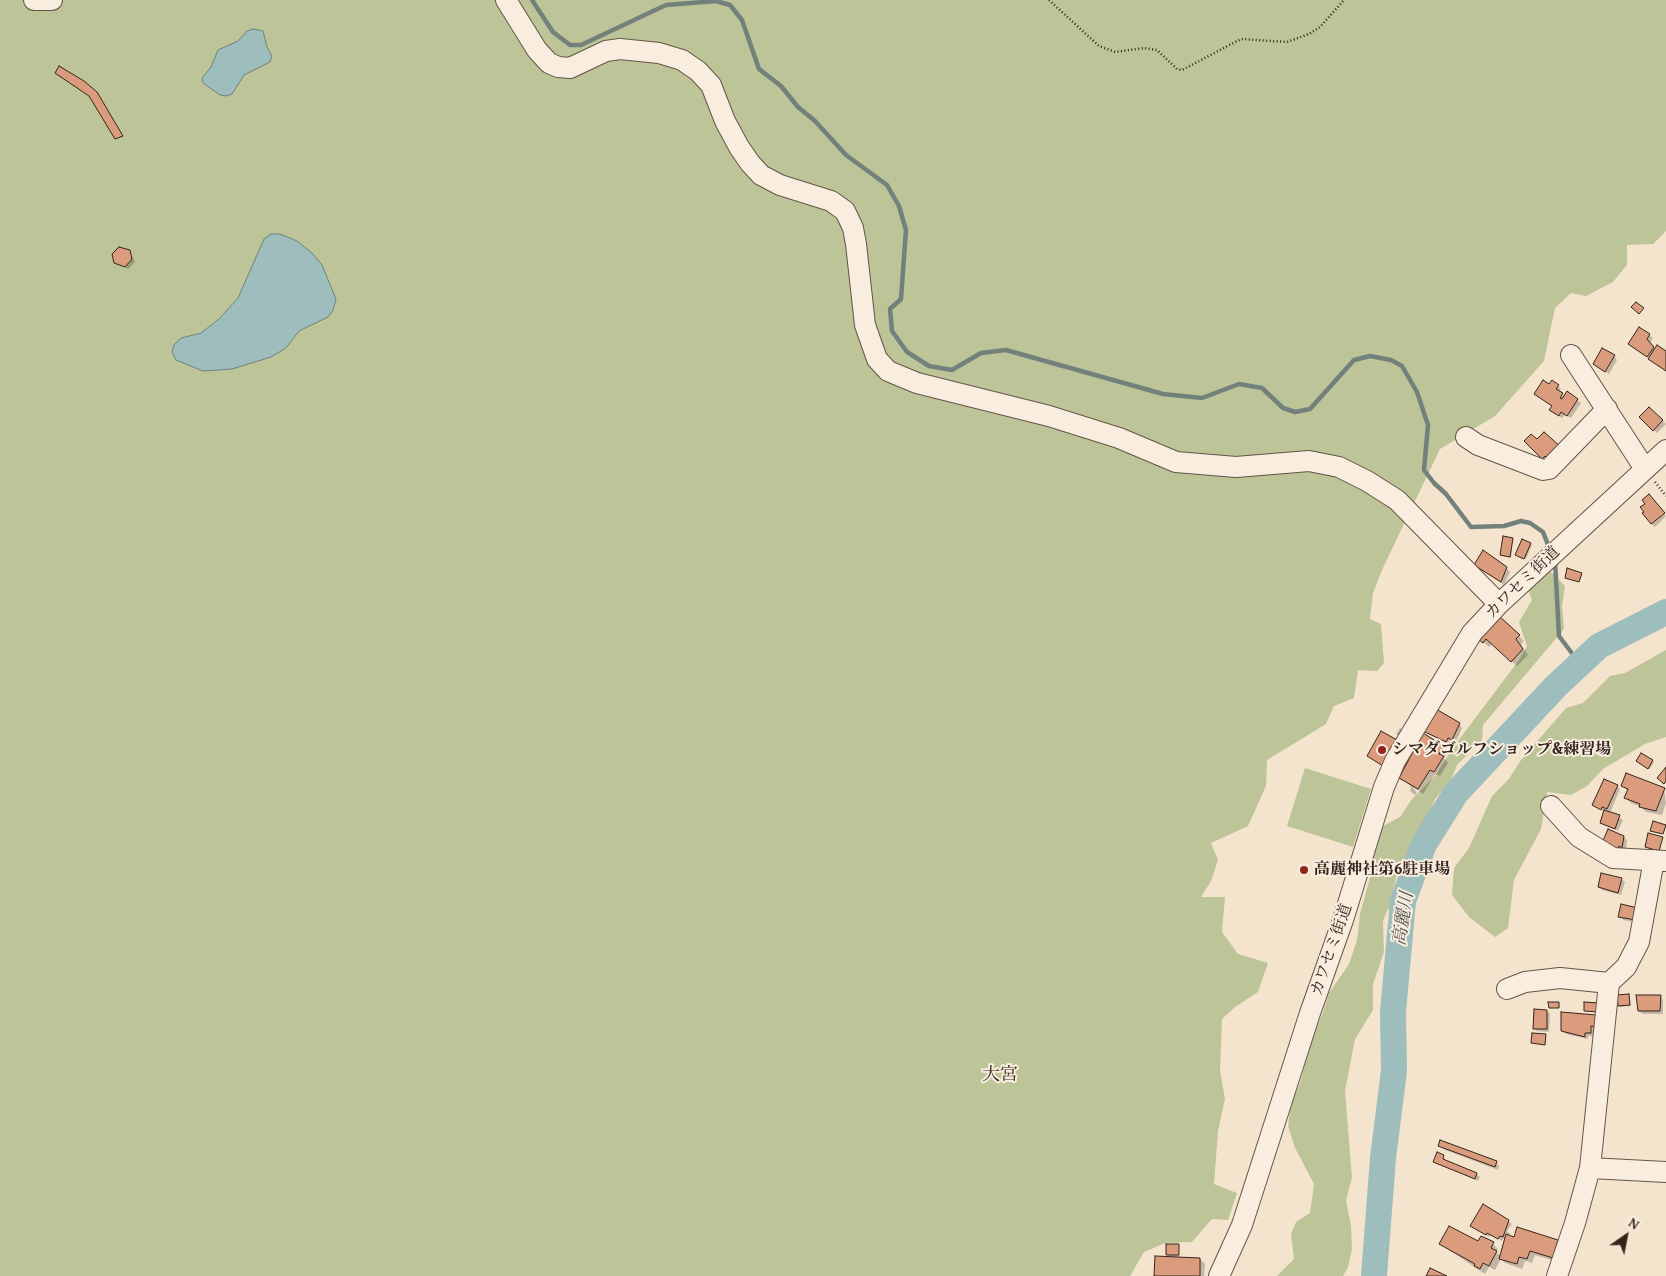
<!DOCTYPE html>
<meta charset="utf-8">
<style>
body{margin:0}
#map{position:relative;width:1666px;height:1276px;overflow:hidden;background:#f5e4cd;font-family:"Gentium Book Plus",serif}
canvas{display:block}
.north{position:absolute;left:1601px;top:1211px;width:50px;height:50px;-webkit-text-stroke:4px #f8edde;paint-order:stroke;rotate:33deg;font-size:14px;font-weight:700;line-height:20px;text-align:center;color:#33251c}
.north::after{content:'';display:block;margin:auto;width:18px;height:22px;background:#33251c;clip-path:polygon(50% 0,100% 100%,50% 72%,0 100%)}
</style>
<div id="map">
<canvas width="1666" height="1276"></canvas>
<div class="north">N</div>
</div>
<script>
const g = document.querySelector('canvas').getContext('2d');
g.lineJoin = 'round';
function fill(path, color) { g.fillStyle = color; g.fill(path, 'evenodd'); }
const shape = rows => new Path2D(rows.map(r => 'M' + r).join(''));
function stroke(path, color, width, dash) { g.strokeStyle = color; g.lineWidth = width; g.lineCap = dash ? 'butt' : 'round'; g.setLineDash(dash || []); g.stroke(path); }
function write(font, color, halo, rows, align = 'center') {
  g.font = font + ' "Gentium Book Plus","Noto Serif JP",serif'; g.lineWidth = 4; g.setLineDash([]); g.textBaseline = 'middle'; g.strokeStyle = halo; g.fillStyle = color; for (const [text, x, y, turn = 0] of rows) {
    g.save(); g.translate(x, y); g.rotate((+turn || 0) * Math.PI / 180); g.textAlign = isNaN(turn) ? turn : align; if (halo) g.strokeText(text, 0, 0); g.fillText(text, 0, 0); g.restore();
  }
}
fill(shape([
 [0,0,1666,0,1666,231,1653,244,1627,245,1627,265,1613,282,1586,296,1571,293,1555,308,1544,361,1495,416,1440,449,1382,570,1373,593,1370,619,1381,624,1384,663,1377,671,1358,670,1354,698,1334,706,1326,724,1267,760,1266,786,1248,826,1211,843,1218,860,1211,881,1201,897,1225,897,1222,932,1238,954,1268,963,1258,992,1235,1007,1222,1019,1220,1071,1225,1099,1218,1131,1214,1184,1237,1193,1228,1220,1212,1219,1192,1242,1165,1243,1144,1252,1130,1276,0,1276],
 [1545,571,1550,571,1565,586,1562,606,1564,629,1483,725,1482,740,1457,765,1451,780,1435,799,1412,853,1397,874,1393,891,1395,901,1387,911,1383,921,1384,952,1373,984,1373,1010,1355,1039,1345,1091,1352,1178,1346,1200,1351,1226,1352,1249,1348,1267,1343,1276,1277,1276,1294,1259,1291,1234,1296,1222,1310,1213,1314,1184,1295,1148,1288,1126,1291,1103,1300,1083,1313,1034,1323,1013,1329,993,1349,964,1357,940,1360,914,1372,870,1372,851,1376,834,1383,826,1400,817,1412,799,1435,776,1452,749,1519,660,1527,646,1519,622,1532,600,1527,586],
 [1666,650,1666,737,1645,744,1603,769,1587,786,1571,795,1547,792,1541,829,1514,880,1508,928,1495,937,1469,917,1452,895,1454,868,1469,848,1492,796,1508,780,1521,760,1566,708,1583,703,1610,676,1625,673],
 [1305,768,1371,789,1353,847,1287,826]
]), '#bcc498');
const water = shape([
 [253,29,263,31,267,47,272,56,270,62,244,75,232,94,227,96,220,95,203,83,202,78,211,67,218,50,238,41,247,31,253,29],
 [271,234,280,234,297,241,312,253,322,265,336,299,333,310,328,317,299,331,286,348,271,357,232,369,203,371,176,360,172,352,174,345,181,338,201,333,219,319,238,298,264,239,271,234]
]);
fill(water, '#9dbebd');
stroke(water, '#73817d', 1);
fill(shape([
 [129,251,135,262,128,269,115,262],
 [1639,328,1653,338,1650,343,1655,350,1666,353,1666,370,1629,344],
 [1614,356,1617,360,1609,374,1594,364],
 [1550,386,1558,386,1561,389,1559,392,1564,397,1567,393,1581,403,1571,418,1565,415,1562,418,1554,413,1551,410,1553,407,1535,394],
 [1649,408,1666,424,1657,433,1641,417],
 [1652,499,1666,516,1655,527,1651,524],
 [1513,539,1511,558,1502,556,1501,555],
 [1523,541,1532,545,1526,559,1518,556],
 [1475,565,1506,568,1510,572,1504,585],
 [1499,617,1524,641,1521,645,1528,655,1517,666,1492,644,1489,647,1480,639],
 [1459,724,1462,728,1456,742,1452,740,1449,744,1425,730],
 [1400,728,1405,730,1402,738,1396,734],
 [1443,747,1448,752,1444,758,1448,763,1440,776,1435,774,1423,794,1413,787,1417,793,1415,795,1410,791,1411,786,1401,778],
 [1642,754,1654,762,1650,769,1639,762],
 [1617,786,1620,789,1610,813,1623,820,1618,831,1601,823,1605,812,1594,805],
 [1623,786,1664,789,1666,803,1662,815,1646,812,1641,807,1631,803,1626,798,1628,791],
 [1624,837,1627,840,1626,850,1621,852,1607,846],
 [1662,838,1660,851,1647,847],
 [1621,879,1625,882,1621,895,1602,890,1599,887],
 [1622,906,1639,923,1623,920,1620,916],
 [1629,995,1631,1006,1620,1007,1619,1006],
 [1660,996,1663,1000,1663,1014,1643,1014,1639,1011],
 [1547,1011,1550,1014,1549,1032,1537,1031,1534,1028],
 [1595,1017,1598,1029,1594,1029,1593,1036,1588,1036,1588,1039,1566,1034,1562,1031],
 [1439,1146,1496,1162,1499,1166,1498,1170,1443,1149],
 [1443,1156,1446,1161,1476,1174,1480,1177,1478,1181,1434,1161],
 [1508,1221,1512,1224,1507,1231,1510,1234,1508,1236,1558,1241,1563,1246,1558,1262,1535,1255,1532,1263,1525,1261,1522,1269,1505,1263,1501,1259,1495,1270,1489,1267,1485,1274,1440,1244,1493,1244,1498,1249,1496,1252,1501,1256,1506,1239,1504,1238,1502,1241,1491,1235,1489,1237,1472,1226],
 [1178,1246,1179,1258,1200,1259,1205,1264,1204,1276,1156,1276,1171,1258,1167,1254]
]), '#0003');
stroke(shape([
 [532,0,553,32,570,45,581,45,666,5,716,1,730,5,742,20,759,69,781,86,798,107,815,121,846,155,887,185,899,206,906,230,901,299,890,309,892,331,907,352,929,366,952,370,981,353,1006,350,1163,394,1202,398,1239,384,1262,388,1283,408,1295,412,1310,409,1354,360,1370,356,1391,360,1402,366,1417,392,1428,425,1424,470,1434,483,1446,494,1471,527,1504,526,1521,521,1530,523,1543,532,1550,550],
 [1555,561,1559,636,1580,664]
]), '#73817d', 4.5);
stroke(shape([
 [1374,1276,1383,1158,1394,1071,1393,1012,1403,901,1424,844,1456,793,1556,686,1599,646,1666,612]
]), '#9dbebd', 26);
const building = shape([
 [59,66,84,81,97,92,123,136,115,139,89,96,55,73,59,66],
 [119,247,130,250,132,259,125,267,114,263,112,254,119,247],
 [1636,302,1644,308,1639,314,1631,307,1636,302],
 [1639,327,1650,334,1647,339,1654,347,1647,357,1628,344,1639,327],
 [1657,345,1666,351,1666,371,1648,359,1657,345],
 [1602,348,1615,355,1605,372,1593,364,1602,348],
 [1543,380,1549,384,1552,380,1559,385,1556,389,1563,393,1560,398,1562,399,1567,391,1578,399,1567,416,1561,412,1559,416,1549,410,1552,406,1534,394,1543,380],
 [1649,407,1663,420,1653,431,1639,417,1649,407],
 [1544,432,1561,447,1549,460,1545,456,1542,459,1524,441,1531,434,1537,439,1544,432],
 [1649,494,1665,513,1651,524,1642,513,1644,512,1640,507,1645,504,1642,500,1649,494],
 [1503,536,1513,538,1510,557,1500,555,1503,536],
 [1522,539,1531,543,1524,559,1515,555,1522,539],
 [1483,550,1507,567,1501,582,1474,565,1483,550],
 [1567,568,1582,573,1579,582,1565,578,1567,568],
 [1499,616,1520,635,1516,639,1523,649,1511,662,1486,639,1483,643,1478,639,1499,616],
 [1436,709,1460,723,1452,740,1448,738,1446,742,1423,731,1436,709],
 [1381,731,1397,740,1383,766,1367,756,1381,731],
 [1423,733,1444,746,1439,754,1444,756,1434,772,1430,770,1418,789,1399,778,1423,733],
 [1641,753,1653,760,1648,769,1636,761,1641,753],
 [1666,767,1666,781,1664,784,1657,778,1666,767],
 [1626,773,1665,788,1656,811,1639,807,1640,804,1624,798,1628,789,1621,786,1626,773],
 [1604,779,1618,785,1607,809,1602,807,1601,810,1592,805,1604,779],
 [1604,810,1620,815,1615,829,1600,823,1604,810],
 [1653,821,1666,825,1663,834,1650,831,1653,821],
 [1608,829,1624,836,1622,848,1619,846,1618,849,1602,843,1608,829],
 [1648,833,1663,837,1659,851,1645,847,1648,833],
 [1601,873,1622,878,1618,893,1598,887,1601,873],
 [1621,904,1638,908,1636,920,1618,917,1621,904],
 [1629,994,1630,1005,1618,1006,1617,995,1629,994],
 [1636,995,1661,995,1660,1011,1638,1011,1636,995],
 [1548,1002,1559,1002,1559,1008,1549,1008,1548,1002],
 [1584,1002,1599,1003,1598,1012,1584,1011,1584,1002],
 [1534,1009,1547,1010,1547,1029,1533,1029,1534,1009],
 [1561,1012,1596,1015,1595,1027,1591,1026,1591,1033,1585,1033,1585,1037,1561,1031,1561,1012],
 [1532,1033,1546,1034,1545,1045,1531,1043,1532,1033],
 [1440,1140,1497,1161,1495,1167,1438,1146,1440,1140],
 [1437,1152,1444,1155,1443,1159,1477,1173,1475,1179,1433,1162,1437,1152],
 [1483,1204,1509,1220,1503,1237,1500,1236,1498,1239,1487,1233,1486,1235,1470,1226,1483,1204],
 [1449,1226,1478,1241,1481,1236,1494,1242,1491,1248,1497,1251,1489,1266,1483,1263,1480,1269,1474,1266,1475,1264,1439,1244,1449,1226],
 [1517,1227,1558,1240,1553,1258,1530,1251,1527,1259,1519,1257,1517,1264,1499,1259,1506,1234,1514,1237,1517,1227],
 [1166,1244,1179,1244,1179,1255,1166,1255,1166,1244],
 [1155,1256,1200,1258,1200,1276,1154,1276,1155,1256],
 [1430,1268,1447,1276,1426,1276,1430,1268]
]);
fill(building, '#db9b7d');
stroke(building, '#33251c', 1);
const minor = shape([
 [34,0,52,0],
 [506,0,537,50,549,63,558,67,570,68,606,51,620,49,659,53,682,60,698,71,711,85,725,121,739,147,750,163,761,175,780,185,831,201,845,211,853,228,856,244,865,325,877,359,888,371,917,383,1049,416,1119,438,1176,462,1236,467,1309,461,1339,467,1367,481,1397,500,1499,604],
 [1571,355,1645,469],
 [1466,437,1478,445,1543,470,1549,469,1607,409],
 [1551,806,1579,837,1613,858,1666,861],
 [1507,989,1525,982,1560,978,1609,983],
 [1590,1168,1666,1172],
 [1219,1276,1242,1225,1310,1013,1343,920,1384,787,1395,761,1472,633,1499,604,1666,450],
 [1557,1276,1575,1223,1590,1168,1609,983,1626,967,1639,942,1654,860]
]);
stroke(minor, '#645548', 22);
stroke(shape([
 [1049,0,1099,46,1115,52,1144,48,1157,50,1177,69,1182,70,1241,39,1287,42,1309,34,1320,27,1344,0],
 [1655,482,1666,496]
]), '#33251c', 2.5, [1, 2.5]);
stroke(minor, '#f8edde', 20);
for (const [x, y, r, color] of [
 [1382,750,5,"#8f2418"],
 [1304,870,5,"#8f2418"]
]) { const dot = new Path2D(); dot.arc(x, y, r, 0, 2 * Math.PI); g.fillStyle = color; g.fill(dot); stroke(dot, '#f8edde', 2); }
write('16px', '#33251c', '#f8edde', [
 ["カワセミ街道",1523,583,-44],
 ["カワセミ街道",1332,950,-71]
]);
write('bold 16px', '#33251c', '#f8edde', [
 ["シマダゴルフショップ&練習場",1392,750],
 ["高麗神社第6駐車場",1314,870]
], 'left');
write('italic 18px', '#53534c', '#f8edde', [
 ["高麗川",1404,919,-81]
]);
write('18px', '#33251c', '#f8edde', [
 ["大宮",1000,1075]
]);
</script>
